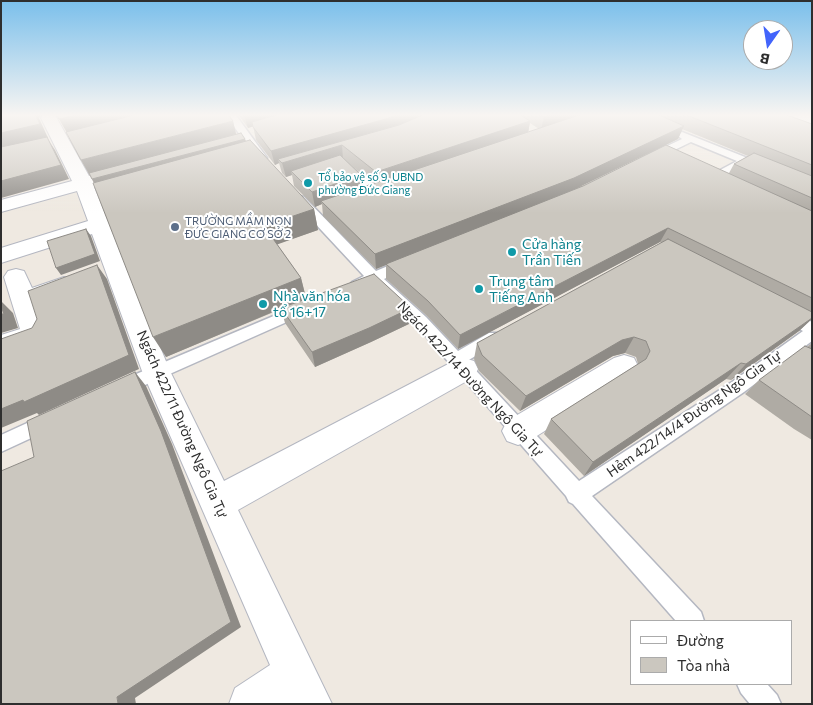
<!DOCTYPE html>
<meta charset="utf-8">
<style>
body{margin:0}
#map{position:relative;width:813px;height:705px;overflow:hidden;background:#efe9e1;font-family:Commissioner,sans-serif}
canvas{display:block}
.frame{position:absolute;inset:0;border:2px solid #2e2e2e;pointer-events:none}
.legend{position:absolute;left:630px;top:620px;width:162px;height:65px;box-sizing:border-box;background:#fff;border:1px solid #ababab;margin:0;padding:6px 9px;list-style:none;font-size:15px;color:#2e2e2e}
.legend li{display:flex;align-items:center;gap:10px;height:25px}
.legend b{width:25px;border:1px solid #ababab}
.north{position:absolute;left:743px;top:20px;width:50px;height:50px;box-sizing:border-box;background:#fff;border:1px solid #ababab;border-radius:50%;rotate:193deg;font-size:14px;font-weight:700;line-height:20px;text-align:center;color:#2e2e2e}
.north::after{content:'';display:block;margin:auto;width:18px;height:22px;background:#4264fb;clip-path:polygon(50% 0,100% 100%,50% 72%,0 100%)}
</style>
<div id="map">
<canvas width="813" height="705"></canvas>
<div class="frame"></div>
<ul class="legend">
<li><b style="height:6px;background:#fff"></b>Đường</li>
<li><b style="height:14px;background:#cbc7bf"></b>Tòa nhà</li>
</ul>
<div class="north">B</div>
</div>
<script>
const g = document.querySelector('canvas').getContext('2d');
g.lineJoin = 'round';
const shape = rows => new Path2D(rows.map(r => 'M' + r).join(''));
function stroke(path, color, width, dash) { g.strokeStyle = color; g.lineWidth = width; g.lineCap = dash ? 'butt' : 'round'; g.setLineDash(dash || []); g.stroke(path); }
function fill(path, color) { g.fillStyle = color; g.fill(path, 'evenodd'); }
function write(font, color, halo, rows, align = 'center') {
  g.font = font + ' Commissioner,sans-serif'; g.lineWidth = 4; g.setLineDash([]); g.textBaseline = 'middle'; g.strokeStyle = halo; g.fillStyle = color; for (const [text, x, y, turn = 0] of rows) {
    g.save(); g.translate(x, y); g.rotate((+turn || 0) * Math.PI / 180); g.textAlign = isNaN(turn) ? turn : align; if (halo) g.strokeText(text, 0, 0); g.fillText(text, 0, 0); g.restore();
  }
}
const lane = shape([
 [225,114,235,114,267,158,266,160,258,160,225,114],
 [682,132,765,165,766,167,761,170,746,165,717,180,709,180,709,176,737,161,691,142,656,159,648,159,648,155,682,139,677,135,682,132],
 [345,162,379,191,379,195,371,195,341,167,341,163,345,162],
 [300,196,304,197,376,271,400,261,410,261,412,264,410,267,384,279,426,317,458,351,489,333,501,333,503,337,501,341,467,361,579,481,732,382,803,331,780,319,777,315,780,311,790,311,812,322,812,341,744,392,592,496,701,612,704,621,676,621,573,504,569,502,566,496,416,325,372,284,357,290,352,288,350,285,352,282,364,276,296,203,296,197,300,196],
 [302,304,307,305,309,309,307,313,127,393,121,395,115,393,112,388,115,383,302,304],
 [49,413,55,415,58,421,55,427,1,452,1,435,49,413],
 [737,684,767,684,777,695,781,704,750,704,741,693,737,684]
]);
const street = shape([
 [43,115,55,115,89,176,101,173,108,175,110,179,108,183,94,187,170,371,224,481,454,361,464,358,474,361,478,369,474,377,238,510,332,704,229,704,235,688,270,665,142,371,92,234,1,263,1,248,88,221,77,191,1,212,1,200,72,181,41,118,43,115],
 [16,269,24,271,32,288,64,277,73,279,76,285,73,291,38,304,48,334,44,341,1,356,1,335,20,329,4,277,8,271,16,269],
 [624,355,634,358,638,366,634,374,529,441,518,445,507,441,502,431,507,421,614,358,624,355]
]);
const secondary = shape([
 [791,114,812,114,812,124,793,117,791,114]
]);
stroke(lane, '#b4b7c1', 3);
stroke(street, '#b4b7c1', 2);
stroke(secondary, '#b4b7c1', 2);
fill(lane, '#fff');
fill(street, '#fff');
fill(secondary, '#fff');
fill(shape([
 [238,114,419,114,419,117,425,114,784,114,812,124,812,320,811,319,799,331,731,380,726,379,584,476,544,434,551,419,638,364,636,357,625,353,613,356,520,411,479,371,474,359,477,343,661,243,660,242,458,349,427,316,386,279,386,265,376,269,323,216,322,204,315,207,294,186,292,175,286,177,282,173,279,163,275,165,256,140,253,126,248,128],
 [530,123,539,129,528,132],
 [682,129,748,156,734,164,729,173,581,186,678,139],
 [348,163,374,184,362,188,361,175],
 [233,121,236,134,245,139,246,141,314,209,318,230,277,244,301,278,306,298,298,302,411,308,411,323,371,342,315,367,285,323,281,309,166,357,94,183,81,160],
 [812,343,812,440,794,429,745,394,759,380,807,347]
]), '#afaba4');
fill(shape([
 [35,114,43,114,39,118,48,138,47,138,55,150,69,179,1,198,1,133],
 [82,114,143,114,67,133,59,119],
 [246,114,296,114,248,128,244,115],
 [398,114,419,114,419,119,278,159,279,163,275,165,271,151],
 [552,114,579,114,578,117,541,130,544,117],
 [233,121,236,134,89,174,81,160],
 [530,121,528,134,376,186,376,172],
 [684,126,678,139,569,192,376,269,375,254],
 [245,139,249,152,100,193,92,179],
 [342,145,343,159,291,171,292,175,286,177,282,163],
 [361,175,362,190,321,201,322,204,315,207,312,192],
 [314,209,318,230,270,247,264,226],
 [668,228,660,242,458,349,460,335],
 [86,229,91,236,100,261,61,275,56,268],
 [97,265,107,279,139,369,39,415,37,413,1,428,1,409],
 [301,278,306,298,166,357,153,337],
 [1,301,13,313,18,328,1,333],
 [411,308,411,323,371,342,315,367,312,352],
 [812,318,812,319,799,331,731,380,746,364],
 [634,337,625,353,613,356,520,411,526,396,622,340],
 [741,363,726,379,584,476,593,462],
 [135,372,146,386,172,444,241,627,135,698,136,704,118,704,117,697]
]), '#8e8b86');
const building = shape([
 [1,114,35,114,40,124,1,133,1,114],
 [56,114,82,114,59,119,56,114],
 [138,114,228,114,233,121,81,160,66,132,138,114],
 [279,114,398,114,389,118,271,151,253,127,252,122,279,114],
 [425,114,519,114,530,121,376,172,342,145,282,163,278,159,399,125,425,114],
 [540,114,552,114,544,117,540,114],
 [582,114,657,114,684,126,574,178,375,254,321,201,582,114],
 [684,114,784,114,812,124,812,165,684,114],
 [241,133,245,139,92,179,89,173,241,133],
 [47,137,61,165,1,181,1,147,47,137],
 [250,140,314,209,264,226,301,278,153,337,93,183,250,140],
 [666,145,812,211,812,298,668,228,460,335,428,301,386,264,583,186,666,145],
 [754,153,812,176,812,198,734,164,754,153],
 [340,155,361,175,312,192,291,171,340,155],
 [86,229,95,254,56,268,47,241,86,229],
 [668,239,812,312,812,318,746,364,741,363,593,462,551,419,646,359,650,351,646,341,634,337,622,340,526,396,482,355,477,343,668,239],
 [97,265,129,355,24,402,23,400,1,409,1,339,32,328,37,319,28,291,97,265],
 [374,274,411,308,369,328,312,352,281,308,374,274],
 [1,306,4,314,1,314,1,306],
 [805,346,812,349,812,417,759,380,805,346],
 [135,372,161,431,231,622,117,697,118,704,1,704,1,471,34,457,27,421,135,372]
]);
fill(building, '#cbc7bf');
stroke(building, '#8e8b86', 1);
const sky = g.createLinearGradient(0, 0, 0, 213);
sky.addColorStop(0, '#7abfeb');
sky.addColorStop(0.54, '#f8f5f2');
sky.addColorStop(1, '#f8f5f200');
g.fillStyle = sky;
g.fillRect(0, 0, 813, 213);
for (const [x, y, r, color] of [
 [308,183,5,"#0f9aa8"],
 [175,227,5,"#5c6f8a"],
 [512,252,5,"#0f9aa8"],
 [479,289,5,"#0f9aa8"],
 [263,304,5,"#0f9aa8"]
]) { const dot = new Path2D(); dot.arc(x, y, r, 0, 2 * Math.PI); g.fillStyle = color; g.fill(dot); stroke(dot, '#fff', 2); }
write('11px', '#0d838f', '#fff', [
 ["Tổ bảo vệ số 9, UBND",318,177],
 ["phường Đức Giang",318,190]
], 'left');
write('11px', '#4e5e75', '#fff', [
 ["TRƯỜNG MẦM NON",185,221],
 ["ĐỨC GIANG CƠ SỞ 2",185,234]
], 'left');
write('14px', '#0d838f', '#fff', [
 ["Cửa hàng",522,244],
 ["Trần Tiến",522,260],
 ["Trung tâm",489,281],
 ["Tiếng Anh",489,297],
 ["Nhà văn hóa",273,296],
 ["tổ 16+17",273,312]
], 'left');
write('14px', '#2e2e2e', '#fff', [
 ["Ngách 422/14 Đường Ngô Gia Tự",470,379,47],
 ["Hẻm 422/14/4 Đường Ngô Gia Tự",694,414,-35],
 ["Ngách 422/11 Đường Ngô Gia Tự",182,424,66]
]);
</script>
